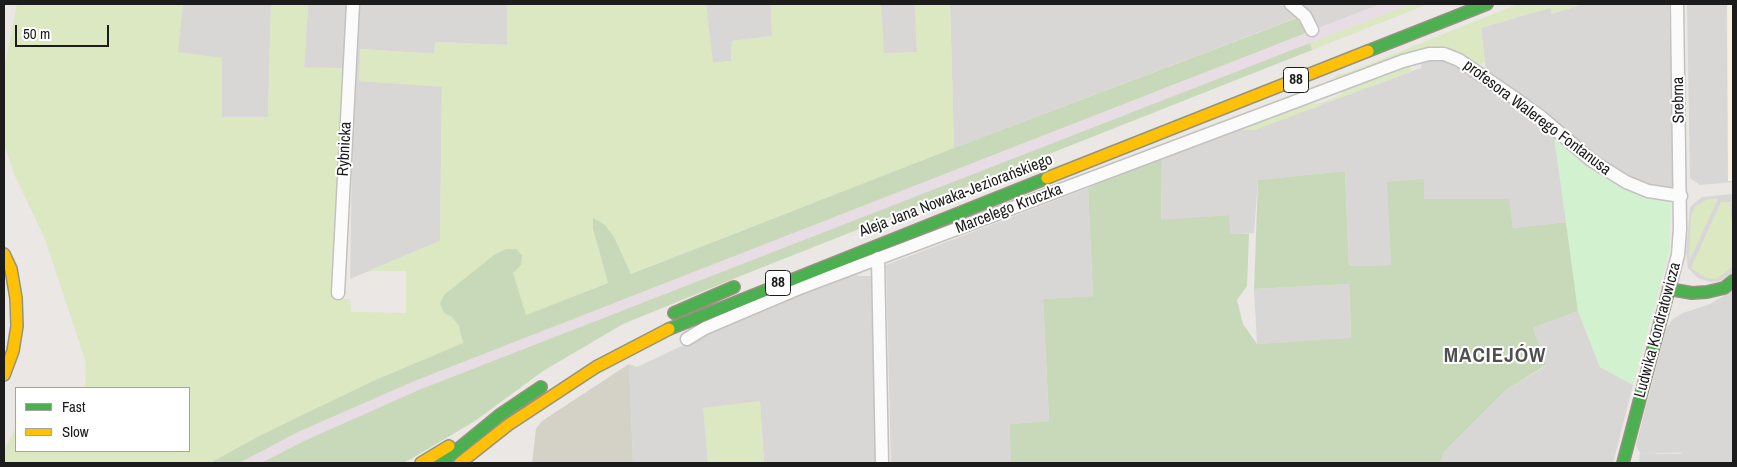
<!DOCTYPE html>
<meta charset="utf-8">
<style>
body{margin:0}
#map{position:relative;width:1737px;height:467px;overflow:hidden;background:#eae7e4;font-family:"Archivo Narrow",sans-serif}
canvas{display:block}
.frame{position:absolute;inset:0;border:5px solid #1c1c1c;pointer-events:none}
.legend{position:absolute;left:15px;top:387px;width:175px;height:65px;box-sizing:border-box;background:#fff;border:1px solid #a4a4a4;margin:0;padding:6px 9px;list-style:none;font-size:15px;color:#1c1c1c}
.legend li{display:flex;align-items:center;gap:10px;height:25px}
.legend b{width:25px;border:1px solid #a4a4a4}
.scale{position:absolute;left:15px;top:25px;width:94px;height:22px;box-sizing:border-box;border:2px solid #1c1c1c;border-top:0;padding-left:6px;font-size:15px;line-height:18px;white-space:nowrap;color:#1c1c1c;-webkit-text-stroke:4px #fff;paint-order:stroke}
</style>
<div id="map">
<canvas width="1737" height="467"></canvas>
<div class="frame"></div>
<ul class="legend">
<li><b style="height:6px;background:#4caf50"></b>Fast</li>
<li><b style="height:6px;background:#ffc107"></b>Slow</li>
</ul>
<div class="scale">50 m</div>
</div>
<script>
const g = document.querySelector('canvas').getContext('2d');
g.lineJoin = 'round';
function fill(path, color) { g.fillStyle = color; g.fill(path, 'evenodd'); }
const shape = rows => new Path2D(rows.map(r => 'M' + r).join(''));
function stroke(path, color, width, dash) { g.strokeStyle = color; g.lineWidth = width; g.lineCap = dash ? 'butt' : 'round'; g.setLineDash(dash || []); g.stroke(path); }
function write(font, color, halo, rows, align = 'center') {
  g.font = font + ' "Archivo Narrow",sans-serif'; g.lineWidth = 4; g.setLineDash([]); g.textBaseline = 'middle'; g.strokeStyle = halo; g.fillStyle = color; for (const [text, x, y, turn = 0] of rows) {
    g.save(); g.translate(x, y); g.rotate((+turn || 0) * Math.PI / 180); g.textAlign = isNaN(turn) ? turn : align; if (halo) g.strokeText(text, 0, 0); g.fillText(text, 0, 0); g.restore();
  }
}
fill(shape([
 [183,4,271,4,268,117,222,117,222,58,177,53],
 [308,4,507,4,508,45,436,42,435,54,361,49,359,81,442,86,440,241,350,279,353,107,304,68],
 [706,4,771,4,772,36,732,41,731,61,712,63],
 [863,4,915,4,917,52,884,54],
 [950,4,1381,4,1306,33,1303,24,1296,18,954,148],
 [1583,4,1669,4,1674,187,1670,189,1630,179,1486,73,1481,28,1551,7,1551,14],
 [1687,4,1733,4,1733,182,1700,185,1690,178],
 [1442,60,1470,74,1535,119,1554,136,1567,222,1513,228,1508,199,1424,199,1388,182,1391,265,1349,266,1345,171,1258,180,1254,233,1229,235,1228,215,1161,221,1162,156,1232,130,1344,96,1421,68,1422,61],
 [1088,188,1093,296,1043,299,1049,421,1011,424,1011,463,891,463,886,265],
 [1733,194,1733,273,1720,281,1711,282,1698,278,1688,268,1686,252,1690,207,1702,197],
 [856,273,858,276,873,276,876,463,764,463,760,402,704,408,708,463,633,463,629,364,637,367,782,299],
 [1349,284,1351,339,1257,344,1254,289],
 [1733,290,1733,452,1640,453,1636,445,1666,329,1673,319,1683,313,1710,304],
 [1578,311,1600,367,1633,385,1613,463,1440,463,1444,452,1506,390,1546,366,1533,328]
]), '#d9d7d6');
fill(shape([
 [1381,4,1411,4,421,389,304,441,261,463,239,463,298,432,417,380]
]), '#e8dce5');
fill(shape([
 [1727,4,1733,4,1733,181,1728,181]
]), '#f6f2dd');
fill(shape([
 [1709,310,1709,318,1691,344,1677,388,1668,389,1667,406,1672,423,1674,451,1649,450,1640,446,1671,337,1684,319],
 [1684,452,1733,452,1733,463,1639,463,1640,453,1680,454]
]), '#d8d7d6');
fill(shape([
 [629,364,633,463,532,463,536,429,542,421]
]), '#d4d2c6');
fill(shape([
 [17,4,183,4,178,52,222,58,222,117,268,117,271,4,308,4,304,67,345,68,333,299,350,299,351,312,406,313,406,271,368,271,440,241,442,87,359,81,360,49,434,54,435,42,507,45,507,4,706,4,713,63,731,61,732,41,772,36,771,4,881,4,884,53,917,52,915,4,950,4,954,148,630,274,614,237,593,229,608,283,526,315,513,273,516,249,506,249,494,255,444,313,452,317,459,326,463,343,373,381,261,435,210,463,4,463,4,450,16,428,16,451,189,451,189,388,85,388,86,363,45,239,15,176,4,144,4,70],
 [1411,4,1428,4,1312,50,1310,43],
 [1518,4,1583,4,1551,14,1550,8,1481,28,1485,62,1475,66,1451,52,1341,81,1334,76,1347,73],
 [1409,64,1412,71,1255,130,1232,130,1307,103,1320,104,1341,95,1345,88],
 [1708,199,1718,199,1689,261,1691,216,1695,206],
 [1721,202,1730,202,1731,219,1733,220,1733,266,1717,279,1706,278,1691,268],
 [760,401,764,463,708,463,703,408]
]), '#dbe8c1');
fill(shape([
 [1297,18,1303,24,1306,33,417,380,298,432,239,463,210,463,261,435,373,381,463,343,459,326,452,317,444,313,440,303,444,295,494,255,506,249,516,249,522,255,521,265,513,273,526,315,608,283,593,229,593,218,604,224,614,237,631,274,954,148],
 [1310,43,1312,50,753,271,623,324,543,371,475,421,404,463,261,463,304,441,421,389],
 [1162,156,1161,220,1229,215,1230,234,1249,234,1247,286,1237,300,1243,324,1257,344,1351,338,1349,284,1254,289,1258,180,1345,171,1349,266,1391,265,1387,182,1424,179,1424,199,1509,199,1513,228,1567,222,1578,311,1533,328,1546,365,1506,390,1444,452,1440,463,1011,463,1010,424,1049,421,1043,299,1093,296,1088,188]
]), '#c8d9b9');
fill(shape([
 [1554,136,1599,171,1655,198,1671,201,1669,252,1633,385,1600,367,1578,311]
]), '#d2f1ce');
const street = shape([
 [1291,4,1305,16,1312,30],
 [878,258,882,463],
 [1669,289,1678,255,1680,229,1677,4],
 [338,293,353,4],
 [687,339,705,328,797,289,1403,61,1429,54,1444,54,1459,60,1510,95,1541,117,1591,160,1626,182,1648,191,1681,196]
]);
const fast = shape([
 [1368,51,1487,4],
 [674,313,734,287],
 [669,329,1047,178],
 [441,463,501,414,541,387],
 [1623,463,1669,289,1692,293,1707,292,1724,288,1733,281]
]);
const slow = shape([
 [1047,178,1368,51],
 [4,254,11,269,16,298,17,326,13,351,4,375],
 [421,463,449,446],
 [460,463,508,425,596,367,669,329]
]);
stroke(street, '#c3c2c0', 15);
stroke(fast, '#94937d', 14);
stroke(slow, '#94937d', 14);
stroke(street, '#fcfbfb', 12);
stroke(fast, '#4caf50', 11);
stroke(slow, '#ffc107', 11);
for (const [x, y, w] of [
 [1296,80,25],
 [778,283,25]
]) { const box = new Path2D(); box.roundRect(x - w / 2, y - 12.5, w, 25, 4); g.fillStyle = '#fff'; g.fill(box); stroke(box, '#1c1c1c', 1); }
write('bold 15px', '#1c1c1c', null, [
 ["88",1296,80],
 ["88",778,283]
]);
write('16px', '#1c1c1c', '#fff', [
 ["Srebrna",1679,100,-91],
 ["profesora Walerego Fontanusa",1537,118,37],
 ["Rybnicka",345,149,-87],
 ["Aleja Jana Nowaka-Jeziorańskiego",956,196,-21],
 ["Marcelego Kruczka",1009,209,-21],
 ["Ludwika Kondratowicza",1658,330,-75]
]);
g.letterSpacing = '1px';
write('bold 21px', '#4f4f4f', '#fff', [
 ["MACIEJÓW",1495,356]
]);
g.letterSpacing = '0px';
</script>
